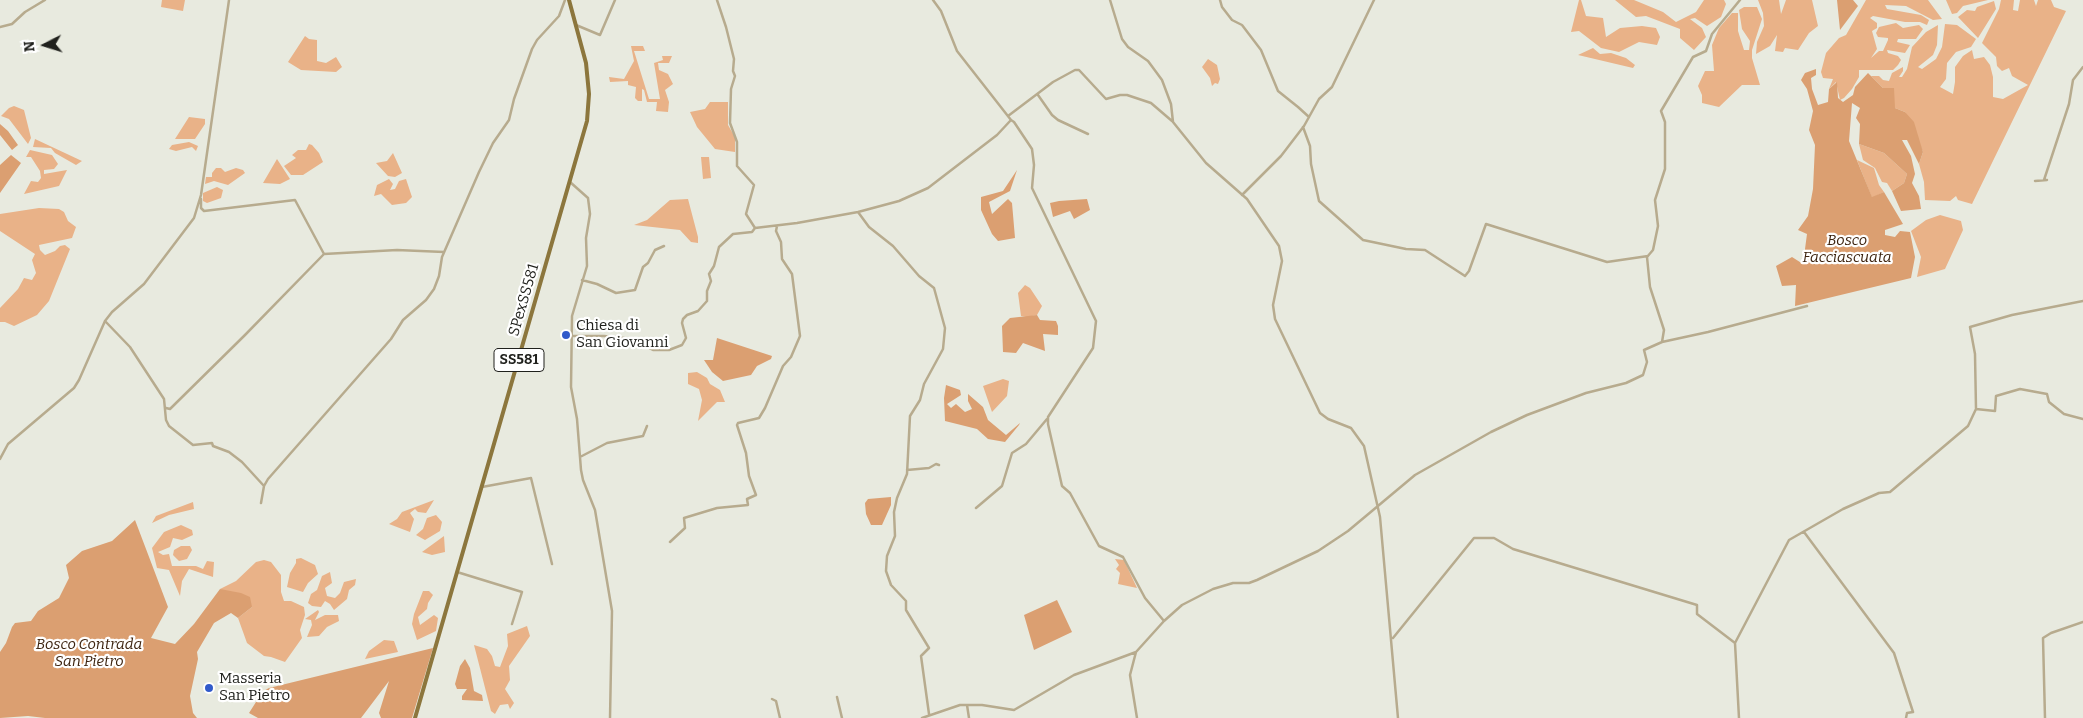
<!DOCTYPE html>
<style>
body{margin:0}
#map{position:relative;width:2083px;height:718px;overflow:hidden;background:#e8eadf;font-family:Bitter,serif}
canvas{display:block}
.north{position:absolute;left:20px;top:20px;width:50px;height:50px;-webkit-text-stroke:4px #fff;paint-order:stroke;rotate:265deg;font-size:14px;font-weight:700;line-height:20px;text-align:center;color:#20211d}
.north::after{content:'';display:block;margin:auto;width:18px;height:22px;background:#20211d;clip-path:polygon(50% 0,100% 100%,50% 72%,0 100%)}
</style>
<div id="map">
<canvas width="2083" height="718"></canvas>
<div class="north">N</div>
</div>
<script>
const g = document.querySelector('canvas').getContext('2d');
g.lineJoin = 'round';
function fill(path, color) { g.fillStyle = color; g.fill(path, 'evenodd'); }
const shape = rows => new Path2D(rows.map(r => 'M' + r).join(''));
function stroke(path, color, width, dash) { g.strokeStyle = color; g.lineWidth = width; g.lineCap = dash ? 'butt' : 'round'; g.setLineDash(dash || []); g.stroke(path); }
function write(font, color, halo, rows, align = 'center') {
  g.font = font + ' Bitter,serif'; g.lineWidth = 4.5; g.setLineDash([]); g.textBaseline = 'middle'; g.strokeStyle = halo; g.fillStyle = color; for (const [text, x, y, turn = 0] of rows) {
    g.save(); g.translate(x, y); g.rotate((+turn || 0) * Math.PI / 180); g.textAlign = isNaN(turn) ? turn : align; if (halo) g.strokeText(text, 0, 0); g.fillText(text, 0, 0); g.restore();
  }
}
fill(shape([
 [162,0,185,0,183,11,161,7],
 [1579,0,1581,0,1586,16,1603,18,1606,37,1620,28,1642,26,1656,28,1660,37,1657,45,1639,42,1619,52,1601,48,1579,31,1571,32],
 [1615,0,1634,0,1663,12,1676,22,1696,12,1704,0,1724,0,1726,4,1721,17,1707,26,1695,18,1690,19,1702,28,1706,37,1694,50,1680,38,1680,29,1646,16,1636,17],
 [1758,0,1779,0,1781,14,1786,0,1812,0,1818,26,1809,33,1798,50,1785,48,1783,52,1775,51,1777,35,1770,46,1756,54,1757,42,1764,26,1763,13],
 [1866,0,1928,0,1942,19,1933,20,1906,6,1885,5,1887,9,1921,15,1929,20,1927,25,1920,22,1905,22,1873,16,1870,18,1877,23,1877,28,1872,31,1877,49,1871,58,1879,51,1883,51,1888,40,1888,38,1878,37,1876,33,1879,27,1896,23,1903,28,1919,25,1923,29,1916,39,1898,39,1897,42,1910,45,1905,53,1887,50,1888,53,1898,56,1901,60,1898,65,1893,70,1859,70,1859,77,1852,89,1844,98,1840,100,1836,82,1829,89,1833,79,1823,78,1821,72,1826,53,1839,38,1846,35],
 [1946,0,1988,0,1963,6,1957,13,1952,14],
 [2001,0,2014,0,2013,10,2018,11,2020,0,2034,0,2036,6,2038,0,2051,0,2054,7,2066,11,1972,204,1958,200,1956,196,1950,201,1925,200,1924,182,1919,164,1923,152,1905,112,1895,108,1883,88,1871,76,1879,76,1883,80,1889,81,1892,73,1903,67,1903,71,1899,77,1902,77,1907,69,1912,47,1926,32,1938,25,1937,45,1933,55,1918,67,1922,69,1936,59,1942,47,1945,24,1957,25,1976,39,1971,47,1956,52,1947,63,1946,79,1940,87,1953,94,1955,82,1955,67,1963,56,1972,50,1974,59,1984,57,1990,65,1993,77,1993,97,2003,99,2028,85,2012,76,2009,68,2002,71,1997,66,1996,57,1982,43,1999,9],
 [1994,1,1996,9,1978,38,1958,17,1967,10,1975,11,1977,7],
 [1744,7,1757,7,1762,19,1752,50,1752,58,1760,85,1742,85,1719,107,1702,103,1702,95,1698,86,1705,71,1714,71,1712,45,1719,28,1732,13,1738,13,1738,31,1744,50,1749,50,1750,41,1742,29,1739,10],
 [305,36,309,39,317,40,317,61,326,63,336,57,342,67,336,72,301,70,288,62],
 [631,46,643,46,645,51,634,51,649,99,660,99,654,63,663,60,662,56,672,56,669,63,658,63,659,70,668,74,673,84,665,90,669,102,668,112,656,111,657,102,647,102,644,90,642,89,642,101,638,101,635,98,636,87,628,85,628,81,610,82,609,77,624,79,634,61],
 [1593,48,1600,54,1611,53,1626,58,1635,65,1633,68,1578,55],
 [1208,59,1217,65,1220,79,1218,84,1215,83,1212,86,1210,78,1202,67],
 [710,102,728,102,728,125,735,137,735,152,715,149,697,127,690,112,705,109],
 [14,106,24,110,31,138,28,144,9,119,1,116,9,108],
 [189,117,205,119,205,124,195,139,175,139],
 [35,139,82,161,76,165,55,153,51,148,33,147],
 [189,142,198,146,196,151,192,147,176,151,169,149,172,145],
 [309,144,312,145,319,153,323,162,303,175,291,175,284,166,296,158,292,155,298,150,306,150],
 [1859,144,1884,153,1907,174,1904,183,1892,191,1887,183,1882,182,1875,168,1863,160],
 [30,150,52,155,58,164,54,169,44,170,44,174,67,170,59,186,24,194,31,181,38,182,41,178,40,171,31,157,26,157],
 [393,153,402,173,395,177,388,176,376,163,387,161],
 [701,157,709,157,711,178,703,179],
 [277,159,290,179,280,184,263,183],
 [1857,160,1874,168,1879,185,1884,192,1872,198],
 [216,168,221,168,225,172,236,168,243,170,245,173,228,185,214,181,205,184,206,177,212,177,212,173],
 [389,179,393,184,390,190,395,189,399,181,406,179,412,197,406,203,392,205,381,194,374,196,377,185],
 [217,187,223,190,221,198,207,203,203,201,203,193],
 [688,199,698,237,698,243,691,242,680,230,634,225,647,220,670,200],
 [39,208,59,209,64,212,68,221,76,227,72,238,39,245,40,250,45,255,55,251,60,246,65,245,70,249,49,301,37,315,14,326,5,322,0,322,0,308,18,289,24,278,32,280,36,273,32,260,35,254,0,231,0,214],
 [1940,215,1961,221,1963,230,1945,269,1917,277,1921,257,1911,231,1926,220],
 [1025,285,1030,288,1042,306,1037,315,1027,317,1021,316,1018,293],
 [697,372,707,378,710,384,720,390,725,402,717,402,698,421,702,400,699,389,688,384,688,373],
 [1003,379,1009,381,1007,396,992,412,983,386],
 [434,500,426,513,418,512,415,509,410,513,414,519,410,532,389,524,397,519,402,512],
 [193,502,194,509,169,515,152,523,156,516],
 [436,515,442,522,440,531,425,540,416,535,423,529,427,518],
 [181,525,192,530,193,535,182,540,173,538,170,547,158,552,163,555,169,554,172,566,196,566,203,569,207,561,214,562,213,577,189,569,182,581,180,596,169,570,157,568,152,548,164,532],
 [444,536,445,552,432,555,422,552],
 [181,546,190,546,192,550,187,559,179,561,173,555,174,550],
 [301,558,315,565,318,574,308,583,303,592,287,587,290,573,296,563,296,559],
 [1115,559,1124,560,1137,588,1118,584,1120,573,1116,569,1119,565],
 [264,560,271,562,281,575,281,592,284,601,291,601,304,607,305,615,300,630,302,638,285,662,271,657,264,656,247,643,238,618,252,607,220,589,236,581,256,562],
 [330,572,332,583,325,588,327,596,335,598,340,593,344,582,356,579,355,585,349,590,347,599,334,610,330,604,325,601,321,607,312,606,308,603,311,594,317,590,322,576],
 [423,591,429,591,433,595,428,603,427,609,418,617,420,625,434,615,438,618,436,631,417,640,412,624,414,614],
 [318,610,319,612,315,620,325,615,338,615,339,621,327,627,319,636,307,637,312,625,311,620,305,619],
 [527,626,530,636,509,666,510,680,505,689,514,703,510,709,508,704,500,705,495,714,491,711,474,645,487,649,492,656,495,666,500,667,508,646,507,634],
 [384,640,394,641,398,652,365,659,369,651]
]), '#e9b288');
fill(shape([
 [1837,0,1853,0,1858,6,1840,30],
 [1816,69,1816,75,1811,78,1812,89,1818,105,1828,102,1829,89,1837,82,1838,98,1843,102,1853,95,1855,87,1868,73,1883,88,1894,88,1895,108,1905,112,1914,122,1923,152,1919,164,1907,140,1902,140,1911,156,1915,174,1912,183,1919,196,1921,209,1901,211,1892,191,1904,183,1907,174,1884,153,1859,144,1860,124,1856,118,1860,108,1852,103,1849,141,1872,197,1884,192,1903,224,1885,230,1885,235,1895,237,1900,231,1910,232,1915,257,1911,278,1795,306,1796,285,1782,286,1776,266,1792,257,1803,264,1807,234,1798,230,1808,216,1813,189,1815,145,1809,130,1813,111,1807,89,1801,80,1805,73],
 [0,124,8,131,18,145,12,150,0,135],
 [11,155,21,163,0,193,0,165],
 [1017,170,1010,191,989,202,992,214,1008,199,1012,203,1015,238,998,241,992,234,981,210,981,197,1003,191],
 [1087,199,1090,210,1074,219,1070,211,1053,217,1050,203,1059,201],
 [1037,315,1040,320,1056,321,1058,326,1058,335,1043,334,1045,351,1023,343,1016,353,1003,352,1002,326,1010,318],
 [717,338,772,356,771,359,757,366,751,375,723,381,712,372,704,360,713,360],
 [946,385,960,390,961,395,947,404,951,408,956,404,965,412,972,409,968,401,968,394,983,407,988,420,1006,435,1020,423,1019,425,1005,442,988,439,977,429,945,421,944,398],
 [891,497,891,505,882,525,871,525,866,514,865,503,868,499],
 [135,520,168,607,151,638,175,644,194,624,220,589,241,593,250,597,252,607,238,618,231,613,214,623,197,652,198,659,190,696,193,713,197,718,45,718,28,716,0,718,0,652,6,643,12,627,15,623,31,621,38,611,59,598,69,578,66,565,82,551,112,541],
 [1057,600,1072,632,1034,650,1024,615],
 [433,648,412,718,381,718,379,713,389,681,361,718,258,718,249,713,263,691,269,688],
 [465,659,470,668,474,691,482,695,483,701,462,700,462,696,467,689,457,689,455,684,460,666]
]), '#db9f71');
stroke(shape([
 [717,0,726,27,734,59,733,71,735,76,731,89,730,123,737,142,737,166,754,185,746,214,755,228],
 [933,0,941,11,957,51,1011,120,1014,122,1032,149,1034,165,1032,188,1096,321,1093,348,1048,417,1048,424,1062,486,1070,493,1099,546,1123,557,1145,598,1164,621],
 [1110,0,1122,39,1128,47,1148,61,1162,80,1171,104,1173,122,1177,127,1206,163,1247,199,1279,246,1282,261,1273,305,1275,319,1320,413,1328,419,1351,428,1364,446,1380,517,1398,718],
 [1220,0,1222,7,1232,20,1242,25,1261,50,1278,91,1298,107,1309,117],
 [576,25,600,35,615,0],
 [0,27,12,24,25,12,45,0],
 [1038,95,1052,115,1058,120,1088,134],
 [1008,116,1053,82,1075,70,1079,70,1106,99,1120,95,1127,95,1151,103,1172,121],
 [1303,127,1310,146,1311,164,1319,201,1363,240,1406,249,1425,250,1465,276,1469,271,1486,224,1607,262,1648,256],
 [2044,180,2069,104,2073,80,2083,67],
 [2035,181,2047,180],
 [570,182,588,198,590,214,586,238,587,266,572,316,571,387,577,419,581,470,583,480,595,510,612,611,610,718],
 [1242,195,1281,156,1304,126,1319,99,1332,87,1374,0],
 [201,199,201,208,204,211,295,200,324,254,397,250,444,252],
 [858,212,869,227,893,246,919,276,934,288,945,328,943,349,924,384,920,400,910,416,907,474,897,498,894,512,895,536,887,556,886,571,891,585,906,601,906,610,929,648,921,656,929,714],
 [582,280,597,284,616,293,635,290,643,267,648,263,655,250,664,246],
 [105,321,130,347,164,399,166,420,169,426,193,445,212,443,213,446,229,452,242,462,264,486],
 [572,336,604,336,643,340,645,346,653,350,669,350,682,345,686,338,682,323,683,319,687,315,698,311,707,301,707,291,711,281,709,274,714,266,719,247,733,234,752,232,755,228,797,223,858,212,899,201,928,188,997,135,1011,120],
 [1662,342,1664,330,1650,287,1647,257,1653,250,1658,226,1655,200,1665,169,1665,122,1661,111,1693,57,1706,51,1712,34,1740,0],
 [166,408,170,409,245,335,324,254],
 [1976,409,1975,354,1970,327,2012,315,2083,301],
 [580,457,607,443,643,436,647,426],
 [0,459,8,444,74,388,79,380,105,321,112,312,144,284,194,218,201,195,229,0],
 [907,470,929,468,936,464,939,465],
 [482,487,531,478,552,564],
 [261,503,264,486,268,479,391,339,403,320,426,300,434,289,439,276,442,257,479,172,493,143,509,120,514,99,532,49,537,40,559,16,565,0],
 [976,508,1002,486,1012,453,1026,444,1047,419],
 [1804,532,1894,653,1913,712,1907,713,1906,718],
 [670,542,685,528,684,518,717,508,748,505,747,499,756,495,749,476,746,453,737,425,738,423,759,418,765,408,783,366,791,357,800,336,792,274,782,259,781,242,776,231,777,226],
 [457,572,522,592,512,624],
 [1393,638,1474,538,1494,538,1513,549,1697,605,1697,614,1735,643],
 [1136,652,1130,675,1137,718],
 [837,697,842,718],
 [772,699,776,701,780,718],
 [967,705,969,718],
 [922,718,960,705,982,705,1014,710,1074,675,1136,652,1164,621,1182,605,1213,589,1233,583,1249,583,1257,580,1318,551,1348,531,1415,475,1491,432,1527,415,1586,393,1626,383,1643,375,1647,362,1644,350,1662,342,1708,332,1807,306],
 [1739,718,1735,643,1789,540,1843,509,1879,493,1890,492,1968,426,1976,409,1995,411,1996,396,2020,389,2047,394,2049,402,2064,414,2083,419],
 [2045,718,2043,638,2051,633,2083,622]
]), '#b7ab8e', 2.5);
stroke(shape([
 [415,718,587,121,589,94,586,63,569,0]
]), '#8c763d', 4);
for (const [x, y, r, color] of [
 [566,335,5,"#315aca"],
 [209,688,5,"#315aca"]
]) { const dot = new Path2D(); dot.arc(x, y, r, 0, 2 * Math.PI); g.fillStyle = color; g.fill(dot); stroke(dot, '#fff', 2); }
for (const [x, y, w] of [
 [519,360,50]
]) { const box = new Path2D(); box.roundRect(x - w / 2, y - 11.5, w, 23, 4); g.fillStyle = '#fff'; g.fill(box); stroke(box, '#20211d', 1); }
write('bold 14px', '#20211d', null, [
 ["SS581",519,360]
]);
write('italic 15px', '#3d2410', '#fff', [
 ["Bosco",1847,241],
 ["Facciascuata",1847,258],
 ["Bosco Contrada",89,645],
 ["San Pietro",89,662]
]);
write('15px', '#20211d', '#fff', [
 ["SPexSS581",524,300,-74]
]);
write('15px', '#20211d', '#fff', [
 ["Chiesa di",576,326],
 ["San Giovanni",576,343],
 ["Masseria",219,679],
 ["San Pietro",219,696]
], 'left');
</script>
